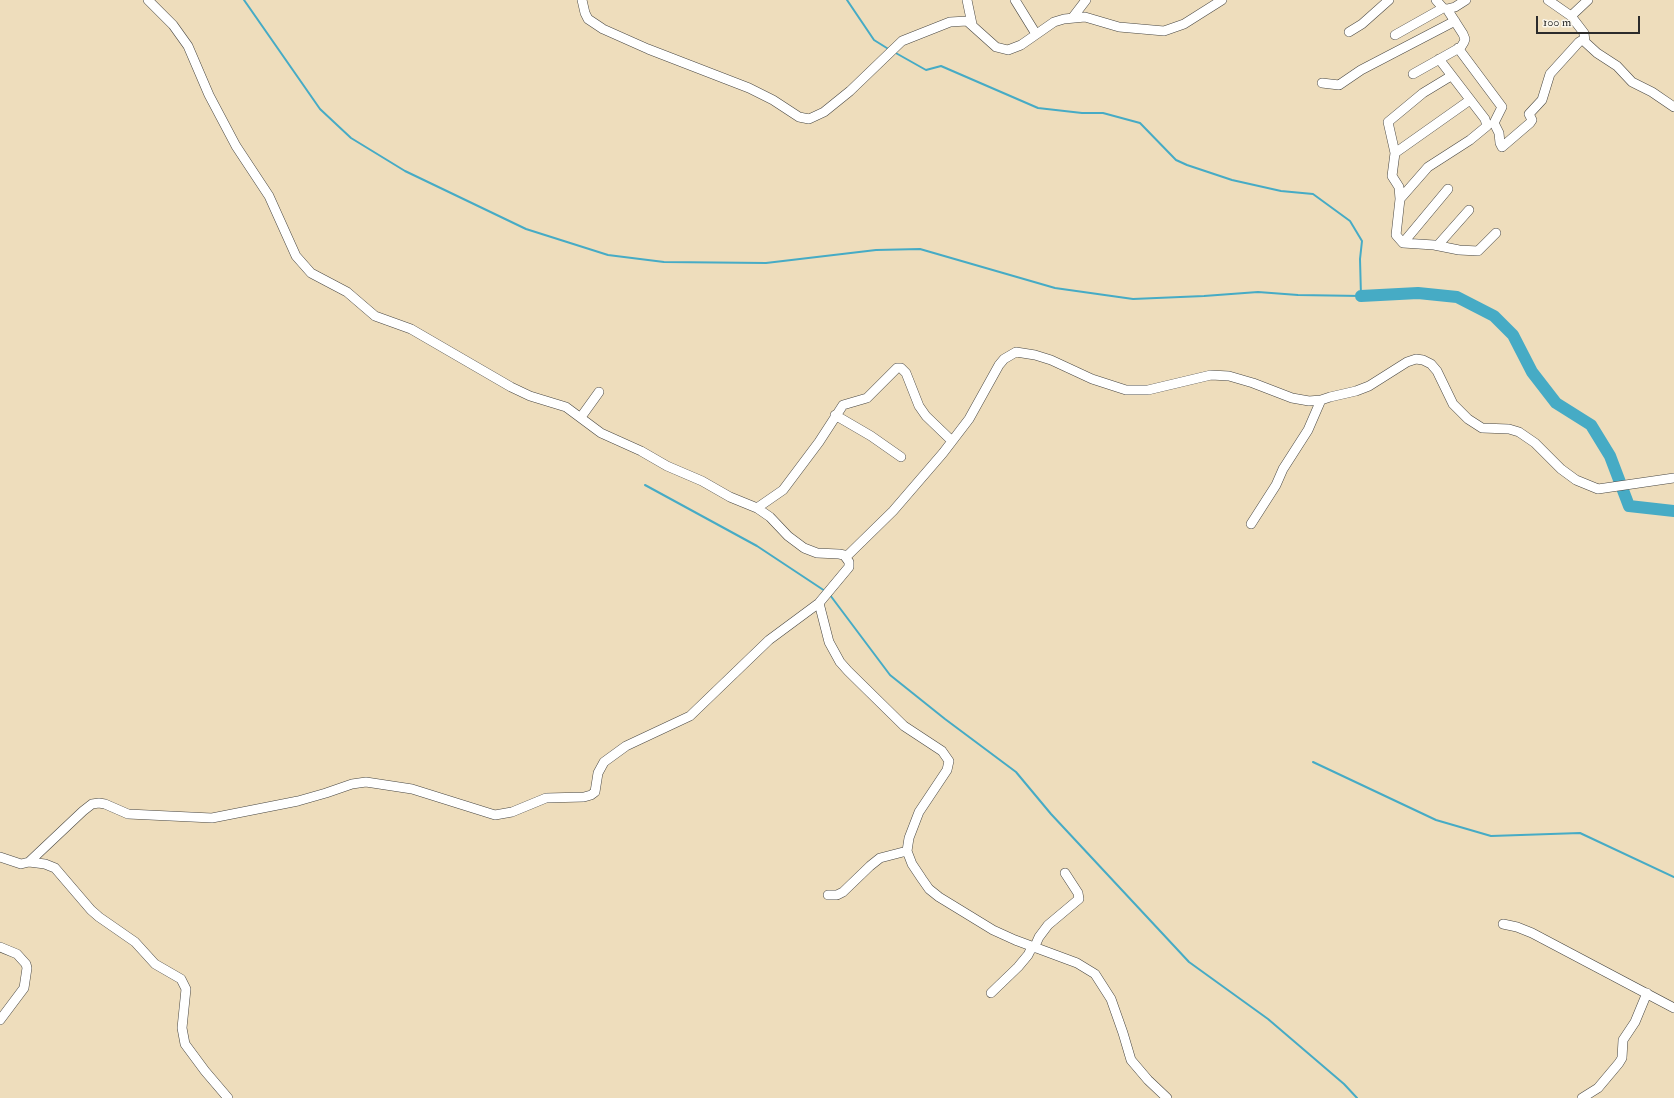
<!DOCTYPE html>
<style>
body{margin:0}
#map{position:relative;width:1674px;height:1098px;overflow:hidden;background:#eeddbc;font-family:"IM FELL Double Pica",serif}
canvas{display:block}
.scale{position:absolute;left:1536px;top:16px;width:104px;height:18px;box-sizing:border-box;border:2px solid #2b2b2b;border-top:0;padding-left:5px;font-size:12px;line-height:14px;white-space:nowrap;color:#2b2b2b;-webkit-text-stroke:3px #fbf7ec;paint-order:stroke}
</style>
<div id="map">
<canvas width="1674" height="1098"></canvas>
<div class="scale">100 m</div>
</div>
<script>
const g = document.querySelector('canvas').getContext('2d');
g.lineJoin = 'round';
const shape = rows => new Path2D(rows.map(r => 'M' + r).join(''));
function stroke(path, color, width, dash) { g.strokeStyle = color; g.lineWidth = width; g.lineCap = dash ? 'butt' : 'round'; g.setLineDash(dash || []); g.stroke(path); }
stroke(shape([
 [244,0,320,109,351,138,405,171,526,229,608,255,664,262,766,263,876,250,920,249,1055,288,1133,299,1204,296,1258,292,1298,295,1361,296,1360,259,1362,241,1350,221,1313,194,1281,191,1232,180,1187,165,1176,160,1140,123,1103,113,1082,113,1038,108,941,66,926,70,894,52],
 [847,0,874,40,890,50],
 [645,485,757,546,825,591],
 [830,595,890,675,945,719,1016,772,1051,814,1189,962,1268,1019,1344,1084,1357,1098],
 [1313,762,1436,820,1491,836,1580,833,1674,877]
]), '#46abc5', 2);
stroke(shape([
 [1361,296,1418,293,1457,297,1494,316,1513,335,1532,372,1556,403,1591,425,1610,456,1629,506,1674,511]
]), '#46abc5', 12);
const minor = shape([
 [582,0,585,13,588,19,603,29,648,49,749,88,773,100,799,117,809,119,824,112,850,91,902,41,950,22,967,21,996,47,1008,50,1021,45,1054,22,1064,19,1085,17,1119,27,1164,31,1184,24,1222,0],
 [967,0,972,24],
 [1015,0,1036,34],
 [1436,0,1443,8,1447,9,1455,7,1466,0],
 [1548,0,1571,16],
 [1588,0,1571,16,1584,33,1585,42,1597,53,1617,66,1632,82,1652,92,1674,107],
 [1073,17,1086,0],
 [1349,32,1362,24,1389,0],
 [1395,35,1443,8],
 [1458,48,1502,107,1494,123,1499,133,1500,143,1502,147,1530,123,1532,120,1529,114,1542,100,1550,74,1579,42,1584,39],
 [1439,59,1485,119,1487,126,1470,140,1428,167,1400,199,1396,235,1403,243,1434,245,1459,250,1478,251,1496,233],
 [1413,74,1461,47,1464,42,1465,39,1463,34,1447,9],
 [1322,83,1339,85,1361,70,1455,21],
 [1395,153,1470,100],
 [1400,199,1399,187,1392,176,1395,153,1388,122,1423,93,1451,76],
 [1403,243,1448,189],
 [1438,245,1469,210],
 [835,415,871,436,901,457],
 [581,417,599,392],
 [757,508,783,490,819,442,843,405,867,398,897,368,901,368,906,373,919,406,926,416,952,441],
 [1251,524,1276,485,1283,469,1308,430,1321,400],
 [846,557,893,511,943,453,969,419,999,365,1004,359,1016,352,1035,355,1051,360,1092,379,1126,390,1148,390,1211,375,1229,376,1253,383,1292,398,1309,401,1321,400,1330,397,1356,391,1369,386,1407,362,1416,359,1423,360,1431,364,1437,371,1453,404,1468,419,1482,428,1509,429,1519,432,1535,443,1561,469,1576,480,1598,489,1674,478],
 [819,603,829,642,840,662,848,671,904,726,942,751,949,761,947,770,919,812,909,838,907,851,912,864,922,879,929,889,939,897,993,930,1015,940,1077,963,1095,974,1111,999,1123,1033,1131,1060,1148,1080,1167,1098],
 [0,857,21,864,29,862,83,811,92,804,99,803,105,804,128,814,212,818,298,801,326,793,352,784,366,782,412,789,495,815,512,812,546,798,584,797,591,795,595,792,598,773,604,762,626,746,690,716,769,640,819,603,849,567,849,562,844,555,839,554,817,553,804,548,788,536,770,517,757,508,730,497,702,481,667,466,641,451,601,433,566,407,530,396,511,387,411,329,375,316,347,292,311,273,296,256,269,196,236,146,209,95,188,46,173,25,148,0],
 [29,862,45,864,55,868,91,910,99,917,135,942,155,964,181,979,186,989,182,1028,185,1044,205,1071,228,1098],
 [828,895,837,895,843,892,870,866,880,858,907,851],
 [1503,924,1517,927,1532,933,1674,1008],
 [0,947,17,954,26,964,27,968,24,988,0,1020],
 [1034,948,1039,937,1048,925,1079,899,1078,893,1065,873],
 [991,993,1018,967,1028,955,1032,947],
 [1582,1098,1598,1088,1619,1063,1622,1058,1623,1040,1635,1022,1647,993]
]);
stroke(minor, '#484641', 10);
stroke(minor, '#fff', 9);
</script>
